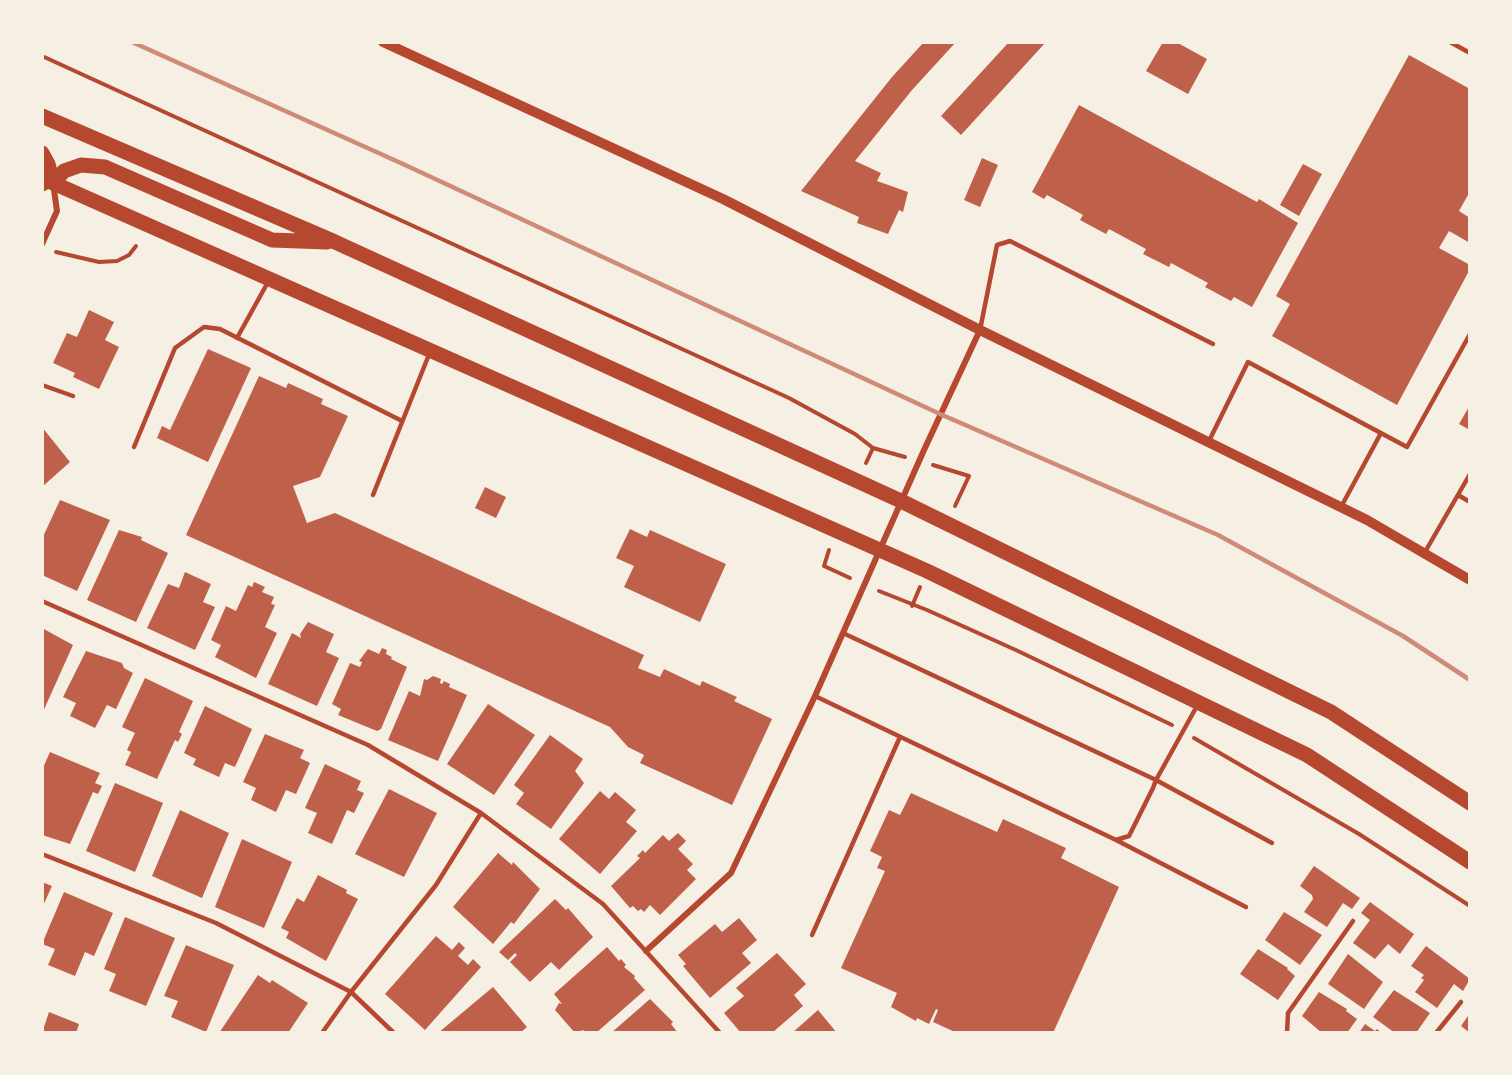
<!DOCTYPE html>
<style>
body{margin:0}
#map{position:relative;width:1512px;height:1075px;overflow:hidden;background:#f6efe4;font-family:"Crimson Pro",serif}
canvas{display:block}
.frame{position:absolute;inset:0;border:44px solid #f6efe4;pointer-events:none}
</style>
<div id="map">
<canvas width="1512" height="1075"></canvas>
<div class="frame"></div>
</div>
<script>
const g = document.querySelector('canvas').getContext('2d');
g.lineJoin = 'round';
function fill(path, color) { g.fillStyle = color; g.fill(path, 'evenodd'); }
const shape = rows => new Path2D(rows.map(r => 'M' + r).join(''));
function stroke(path, color, width, dash) { g.strokeStyle = color; g.lineWidth = width; g.lineCap = dash ? 'butt' : 'round'; g.setLineDash(dash || []); g.stroke(path); }
fill(shape([
 [924,42,956,42,912,90,855,161,881,173,877,181,908,192,903,212,899,210,888,234,857,223,859,217,801,191,892,77],
 [1009,42,1046,42,961,135,941,116],
 [1163,42,1176,42,1207,59,1188,94,1146,71],
 [1409,55,1470,89,1470,196,1468,195,1459,211,1470,218,1470,243,1449,231,1439,248,1470,265,1470,269,1397,405,1272,336,1290,304,1276,296],
 [1079,105,1257,202,1259,199,1298,223,1252,307,1234,297,1231,301,1205,287,1208,283,1171,263,1169,267,1143,254,1146,249,1109,229,1106,234,1080,220,1083,215,1047,195,1044,199,1032,192],
 [982,158,998,165,980,207,964,200],
 [1303,164,1322,174,1299,216,1280,205],
 [89,310,114,322,105,340,119,347,99,389,73,377,75,373,53,363,67,333,77,337],
 [208,349,251,368,208,462,157,438,162,426,170,430],
 [259,376,286,388,288,383,323,399,321,404,348,416,320,477,293,486,307,523,335,513,644,655,638,668,660,677,664,669,700,686,702,681,737,697,734,701,772,719,732,805,640,763,644,755,628,747,610,727,186,535],
 [1470,405,1470,430,1459,424],
 [42,427,70,462,42,487],
 [485,487,506,497,496,518,475,508],
 [60,500,110,520,77,591,42,575,42,539],
 [630,529,647,537,650,530,726,564,700,622,624,587,634,566,616,558],
 [119,530,142,537,141,540,168,553,136,622,87,600],
 [185,572,211,584,203,602,215,607,195,650,147,628,168,584,179,588],
 [254,582,265,587,262,592,274,597,271,604,275,605,265,627,277,633,256,678,215,657,221,645,211,640,226,606,236,611,248,585,252,587],
 [308,622,334,634,326,652,339,658,317,706,268,684,292,633,301,638,300,634],
 [42,628,73,645,42,714],
 [382,648,387,650,386,654,392,657,391,659,407,667,381,729,377,731,338,715,341,709,332,704,350,663,360,667,362,662,359,661,368,649,379,654],
 [86,651,122,663,124,668,133,673,116,709,107,705,95,728,70,716,76,703,63,697],
 [433,676,441,679,440,683,442,684,444,681,450,684,449,687,467,695,438,761,388,740,409,691,420,696,424,679,427,680],
 [145,678,193,701,179,732,182,734,178,742,175,740,157,779,125,765,131,752,127,750,135,733,122,727],
 [488,704,535,735,494,795,447,764],
 [205,706,252,729,235,767,225,763,219,777,193,765,196,759,184,753],
 [265,734,304,750,300,758,310,763,296,794,286,790,276,812,251,800,256,788,243,782],
 [550,735,583,759,575,771,584,783,551,829,516,804,524,793,514,785],
 [50,752,100,773,95,783,102,786,98,794,93,792,70,844,42,835,42,770],
 [325,764,361,781,357,790,364,793,354,813,347,810,332,844,308,833,317,813,305,808],
 [115,783,163,803,135,872,86,851],
 [389,789,437,813,404,877,355,854],
 [600,791,609,799,615,792,636,810,626,822,637,831,600,874,559,839],
 [911,793,997,832,1003,819,1066,848,1061,858,1119,887,1053,1033,957,1033,933,1022,938,1010,936,1009,929,1024,917,1018,916,1021,891,1007,897,993,841,968,885,871,877,868,882,857,870,851,889,810,900,815],
 [180,810,229,833,202,898,152,876],
 [678,833,686,841,678,849,693,864,687,870,696,879,660,915,650,905,644,912,641,909,638,911,633,906,630,908,611,886,640,858,637,856,643,850,645,853,663,835,669,841],
 [242,839,292,862,264,928,215,907],
 [498,853,512,865,513,862,540,889,514,924,511,922,493,944,453,907],
 [1314,866,1360,898,1352,909,1343,903,1327,927,1304,912,1313,899,1312,895,1300,886],
 [318,875,347,890,346,893,358,899,326,961,286,938,289,932,281,928,297,898,304,902],
 [42,882,52,886,42,908],
 [64,892,113,913,94,956,85,952,75,976,48,965,55,949,42,944],
 [555,899,566,910,568,908,593,937,559,970,551,962,530,982,510,962,517,955,515,953,508,960,499,952],
 [1370,902,1414,934,1400,954,1388,944,1375,959,1353,943,1370,920,1361,913],
 [1284,912,1322,935,1300,965,1265,940],
 [125,917,175,938,146,1006,109,991,116,974,104,969],
 [739,918,757,940,742,953,751,963,710,998,683,966,686,964,678,955,715,924,722,932],
 [436,936,452,950,459,942,465,948,458,956,468,965,473,959,481,967,425,1030,385,994],
 [186,945,234,965,206,1032,171,1017,178,1001,164,996],
 [1426,946,1470,979,1463,991,1454,984,1437,1008,1415,992,1424,980,1421,978,1424,975,1411,966],
 [607,947,619,961,621,959,626,965,624,967,635,976,634,978,645,990,596,1033,586,1033,583,1030,575,1033,555,1010,559,1003,562,1004,554,994],
 [1258,949,1288,968,1287,969,1295,976,1278,1000,1240,974],
 [777,953,806,984,794,995,803,1006,772,1033,741,1033,724,1013,744,996,736,988],
 [1348,954,1383,982,1364,1009,1328,984],
 [258,975,270,983,272,980,308,1003,288,1033,219,1033],
 [493,987,527,1027,520,1033,438,1033],
 [1394,990,1430,1013,1416,1033,1395,1033,1373,1017],
 [1319,992,1347,1009,1346,1011,1357,1019,1347,1033,1322,1033,1302,1016],
 [650,999,673,1022,671,1024,678,1033,611,1033],
 [818,1010,837,1033,792,1033],
 [49,1012,79,1024,76,1033,42,1033],
 [1470,1013,1470,1033,1461,1026],
 [1365,1024,1375,1031,1377,1029,1382,1033,1359,1033]
]), '#bf614a');
stroke(shape([
 [42,56,789,398,855,434,873,448,905,457],
 [56,252,99,262,117,261,129,255,136,246],
 [866,463,873,448],
 [933,465,969,476,955,506],
 [829,550,824,566,850,578],
 [879,591,927,610,1018,651,1172,725],
 [912,606,920,587],
 [1194,738,1359,834,1470,906]
]), '#b5482f', 4);
stroke(shape([
 [1450,42,1470,53],
 [980,330,997,245,1010,241,1213,344],
 [237,338,268,282],
 [42,385,73,396],
 [1208,443,1248,362,1407,447,1470,334],
 [134,447,175,348,204,327,220,329,402,421],
 [373,495,430,352],
 [1458,495,1470,502],
 [1341,507,1381,433],
 [1425,552,1470,474],
 [42,601,368,745,481,813,603,904,720,1033],
 [815,696,1116,840,1129,836,1153,788,1156,780,843,633],
 [1197,706,1156,780,1272,843],
 [1116,840,1246,907],
 [42,854,216,923,351,992,394,1033],
 [812,935,900,737],
 [322,1033,351,992,436,885,481,813],
 [1287,1033,1288,1013,1353,921],
 [1436,1033,1461,1002]
]), '#b5482f', 4.5);
stroke(shape([
 [42,189,53,183,57,211,42,244],
 [646,951,731,873,815,696,924,450,980,330]
]), '#b5482f', 6);
stroke(shape([
 [383,42,723,199,980,330,1367,520,1470,580]
]), '#b5482f', 10);
stroke(shape([
 [42,116,335,242,901,501,1331,712,1470,803],
 [42,153,48,164,53,183],
 [42,178,927,571,1307,755,1470,862],
 [53,183,64,171,81,165,105,167,272,240,327,242]
]), '#b5482f', 15);
stroke(shape([
 [132,42,403,164,940,414,1218,535,1403,636,1470,680]
]), '#cf8b77', 4.5);
</script>
